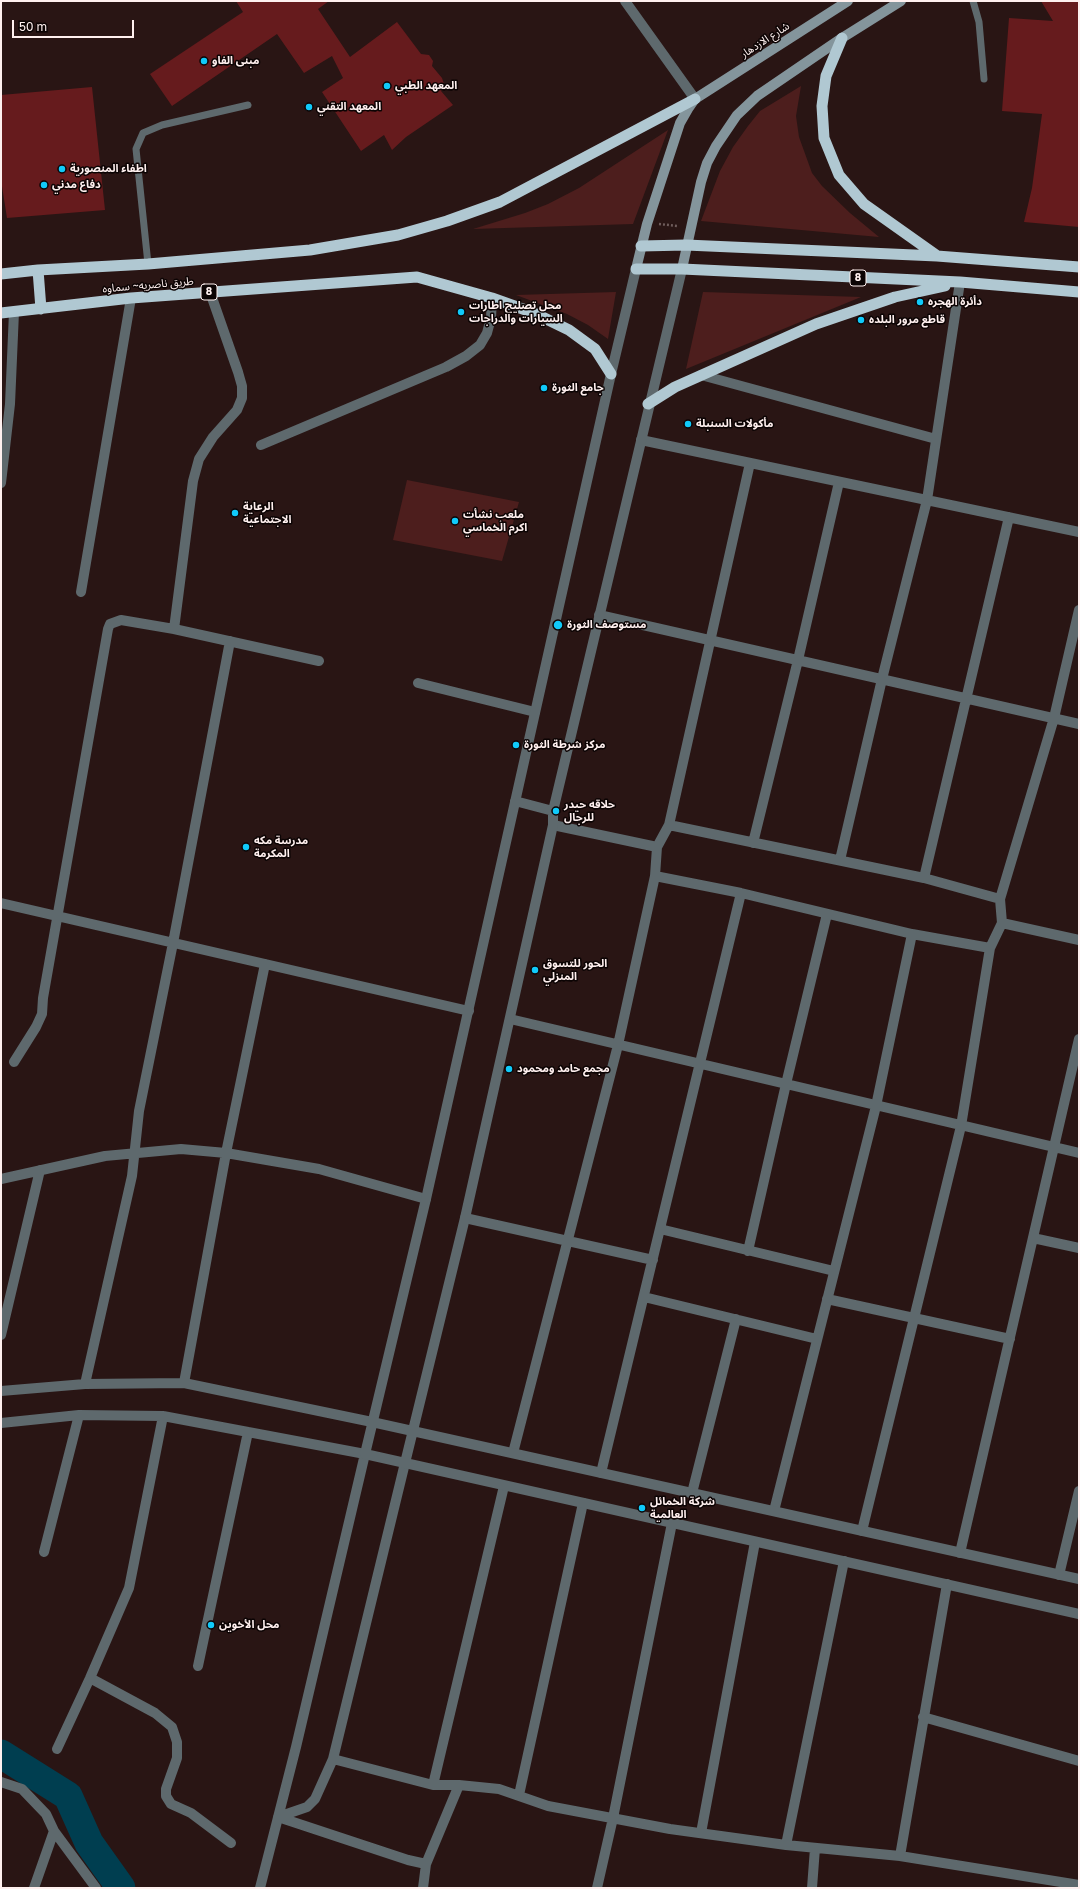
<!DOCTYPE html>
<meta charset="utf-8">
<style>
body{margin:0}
#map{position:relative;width:1080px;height:1889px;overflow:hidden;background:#291514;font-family:"Golos Text",sans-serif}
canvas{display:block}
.frame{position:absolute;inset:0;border:2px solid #fff0ef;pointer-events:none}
.scale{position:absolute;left:12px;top:20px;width:122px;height:18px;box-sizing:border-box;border:2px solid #fff0ef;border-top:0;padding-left:5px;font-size:12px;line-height:14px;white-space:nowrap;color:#fff0ef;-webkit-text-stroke:3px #0c0404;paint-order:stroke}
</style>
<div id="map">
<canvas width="1080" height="1889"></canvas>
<div class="frame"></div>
<div class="scale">50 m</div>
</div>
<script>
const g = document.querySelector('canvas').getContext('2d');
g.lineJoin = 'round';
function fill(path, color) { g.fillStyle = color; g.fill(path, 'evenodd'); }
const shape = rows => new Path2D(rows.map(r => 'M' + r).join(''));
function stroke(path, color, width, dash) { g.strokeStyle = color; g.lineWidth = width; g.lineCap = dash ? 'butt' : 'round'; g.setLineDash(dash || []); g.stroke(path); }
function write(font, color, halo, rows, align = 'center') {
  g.font = font + ' "Golos Text","Noto Sans Arabic",sans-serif'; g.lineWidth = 3; g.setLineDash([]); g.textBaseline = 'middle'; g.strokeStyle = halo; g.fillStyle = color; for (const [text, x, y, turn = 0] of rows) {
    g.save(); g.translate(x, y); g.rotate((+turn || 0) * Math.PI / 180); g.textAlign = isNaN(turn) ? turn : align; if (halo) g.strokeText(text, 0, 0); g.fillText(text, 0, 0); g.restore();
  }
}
fill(shape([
 [801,86,796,116,799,137,812,173,822,186,850,213,879,237,701,221,720,171,733,147,748,126,760,111],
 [668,130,633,224,473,229,525,213,548,204,579,188],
 [616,292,608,339,588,325,567,314,516,295],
 [703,292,861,297,686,369],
 [407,480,519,502,502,561,393,540]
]), '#4d1e1d');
stroke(shape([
 [1,1754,68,1796,89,1843,121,1888]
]), '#003e50', 29);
fill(shape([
 [236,1,329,1,318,9,350,57,397,22,421,54,429,55,433,61,432,66,442,78,444,84,441,91,453,105,406,137,392,150,384,135,361,151,322,92,343,78,332,56,304,73,277,34,172,106,150,74,243,12],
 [1041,1,1079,1,1079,227,1024,222,1032,188,1042,114,1002,111,1009,18,1053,21],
 [92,87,105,210,7,218,1,180,1,95]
]), '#661b1d');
stroke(shape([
 [659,224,678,226]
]), '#6e5c5b', 2.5, [2, 2]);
stroke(shape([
 [973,1,979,22,984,79],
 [148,264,136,149,143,133,162,125,248,105]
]), '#5e696d', 7);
stroke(shape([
 [701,375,936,439],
 [641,440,1079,532],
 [261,445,446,367,466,356,480,345,487,333,491,318,492,298],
 [1,483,10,404,14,312],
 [81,592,131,298],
 [599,615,1079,724],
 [174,629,193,481,199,459,213,437,237,410,242,398,242,386,238,372,210,292],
 [418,683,535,712],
 [553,825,657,847],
 [669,825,924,878,1000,899],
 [753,843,798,660,839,482],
 [840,860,882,679,927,500,960,282],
 [655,876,741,893,912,934,990,948],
 [924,878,1009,517],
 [1,903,469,1011],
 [1002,923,1079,940],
 [510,1019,1079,1153],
 [14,1062,36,1027,42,1014,43,998,108,629,110,624,121,620,174,629,319,661],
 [1,1179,105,1156,181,1149,226,1153,319,1169,426,1199],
 [465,1218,653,1260],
 [660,1229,834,1271],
 [1033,1238,1079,1248],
 [748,1251,786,1084,827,914],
 [644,1297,817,1339],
 [827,1299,1010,1339],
 [1,1335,40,1170],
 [184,1383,226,1153,265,964],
 [85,1384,132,1176,139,1111,173,943,230,641],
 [1,1391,85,1384,184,1383,372,1422],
 [1,1423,79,1415,163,1416,365,1454,296,1747,260,1888],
 [513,1453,618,1045,655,876,657,847,669,825,750,463],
 [601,1473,741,893],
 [692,1493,736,1319],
 [774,1511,876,1106,912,934],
 [862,1531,961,1126,990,948,1002,923,1000,899,1054,718,1079,610],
 [44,1552,79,1415],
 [960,1553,1079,1039],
 [1059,1575,1079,1491],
 [198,1666,248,1432],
 [90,1678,155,1713,172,1727,177,1742,177,1758,166,1789,166,1796,171,1804,191,1813,231,1843],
 [923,1717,1079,1761],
 [57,1749,90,1678,129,1588,163,1416],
 [333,1759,433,1785,459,1785,499,1789,548,1806,670,1829,786,1845,900,1856,1079,1885],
 [1,1782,22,1789,46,1814,54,1831,96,1888],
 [433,1785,504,1486],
 [519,1795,583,1503],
 [278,1817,307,1807,315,1799,333,1759,405,1463],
 [278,1817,408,1860,426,1864,459,1785],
 [701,1833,755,1542],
 [786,1845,844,1561],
 [900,1856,947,1584],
 [34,1888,54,1831],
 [423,1888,426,1864],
 [597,1888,613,1818,672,1523],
 [812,1888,815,1848]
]), '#5e696d', 10);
stroke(shape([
 [625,1,695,99],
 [636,269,611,374,426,1199,365,1454,1079,1614],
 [515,801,553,811],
 [372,1422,1079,1579],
 [405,1463,465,1218,553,825,553,811,682,269]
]), '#5e696d', 10);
stroke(shape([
 [636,269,647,224,680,123,688,109,695,99,848,1],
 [682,269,701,182,707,163,716,146,737,115,757,96,842,38,901,1]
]), '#84959c', 10);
stroke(shape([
 [842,38,826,76,822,106,824,138,839,175,864,204,936,255],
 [641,246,686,245,937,256,1079,267],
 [636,269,682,269,960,282,1079,292],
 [38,270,41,309],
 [1,274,38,270,148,264,310,250,398,235,447,221,500,202,695,99],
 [1,313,131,298,417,277,492,298,534,313,569,330,595,349,611,374],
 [648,404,675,387,816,324,895,297,945,286]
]), '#b0c8d2', 11);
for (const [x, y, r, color] of [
 [204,61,4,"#10cafa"],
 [387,86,4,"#10cafa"],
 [309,107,4,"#10cafa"],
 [62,169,4,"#10cafa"],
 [44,185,4,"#10cafa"],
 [920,302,4,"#10cafa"],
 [461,312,4,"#10cafa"],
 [861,320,4,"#10cafa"],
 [544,388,4,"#10cafa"],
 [688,424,4,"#10cafa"],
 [235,513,4,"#10cafa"],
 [455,521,4,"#10cafa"],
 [558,625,5,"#10cafa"],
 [516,745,4,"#10cafa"],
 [556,811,4,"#10cafa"],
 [246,847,4,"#10cafa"],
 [535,970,4,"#10cafa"],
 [509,1069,4,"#10cafa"],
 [642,1508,4,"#10cafa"],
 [211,1625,4,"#10cafa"]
]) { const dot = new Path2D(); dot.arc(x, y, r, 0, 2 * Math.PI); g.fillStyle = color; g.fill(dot); stroke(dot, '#0c0404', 1.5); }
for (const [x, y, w] of [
 [858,278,16],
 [209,292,16]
]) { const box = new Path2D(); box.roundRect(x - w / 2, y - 8, w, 16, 3); g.fillStyle = '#0c0404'; g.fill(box); stroke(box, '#fff0ef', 1); }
write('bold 10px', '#fff0ef', null, [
 ["8",858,278],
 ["8",209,292]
]);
write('11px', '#fff0ef', '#0c0404', [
 ["شارع الازدهار",765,40,-33],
 ["طريق ناصريه~ سماوه",148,285,-5]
]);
write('bold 11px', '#fff0ef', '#0c0404', [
 ["مبنى الفاو",212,61],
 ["المعهد الطبي",395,86],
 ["المعهد التقني",317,107],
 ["اطفاء المنصورية",70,169],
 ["دفاع مدني",52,185],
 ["دأئرة الهجره",928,302],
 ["محل تصليح اطارات",469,306],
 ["السيارات والدراجات",469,319],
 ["قاطع مرور البلده",869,320],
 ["جامع الثورة",552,388],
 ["مأكولات السنبلة",696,424],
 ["الرعاية",243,507],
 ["الاجتماعية",243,520],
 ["ملعب نشأت",463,515],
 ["اكرم الخماسي",463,528],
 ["مستوصف الثورة",567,625],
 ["مركز شرطة الثورة",524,745],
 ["حلاقه حيدر",564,805],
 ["للرجال",564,818],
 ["مدرسة مكه",254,841],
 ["المكرمة",254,854],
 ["الحور للتسوق",543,964],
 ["المنزلي",543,977],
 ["مجمع حامد ومحمود",517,1069],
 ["شركة الخمائل",650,1502],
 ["العالمية",650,1515],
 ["محل الأخوين",219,1625]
], 'left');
</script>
